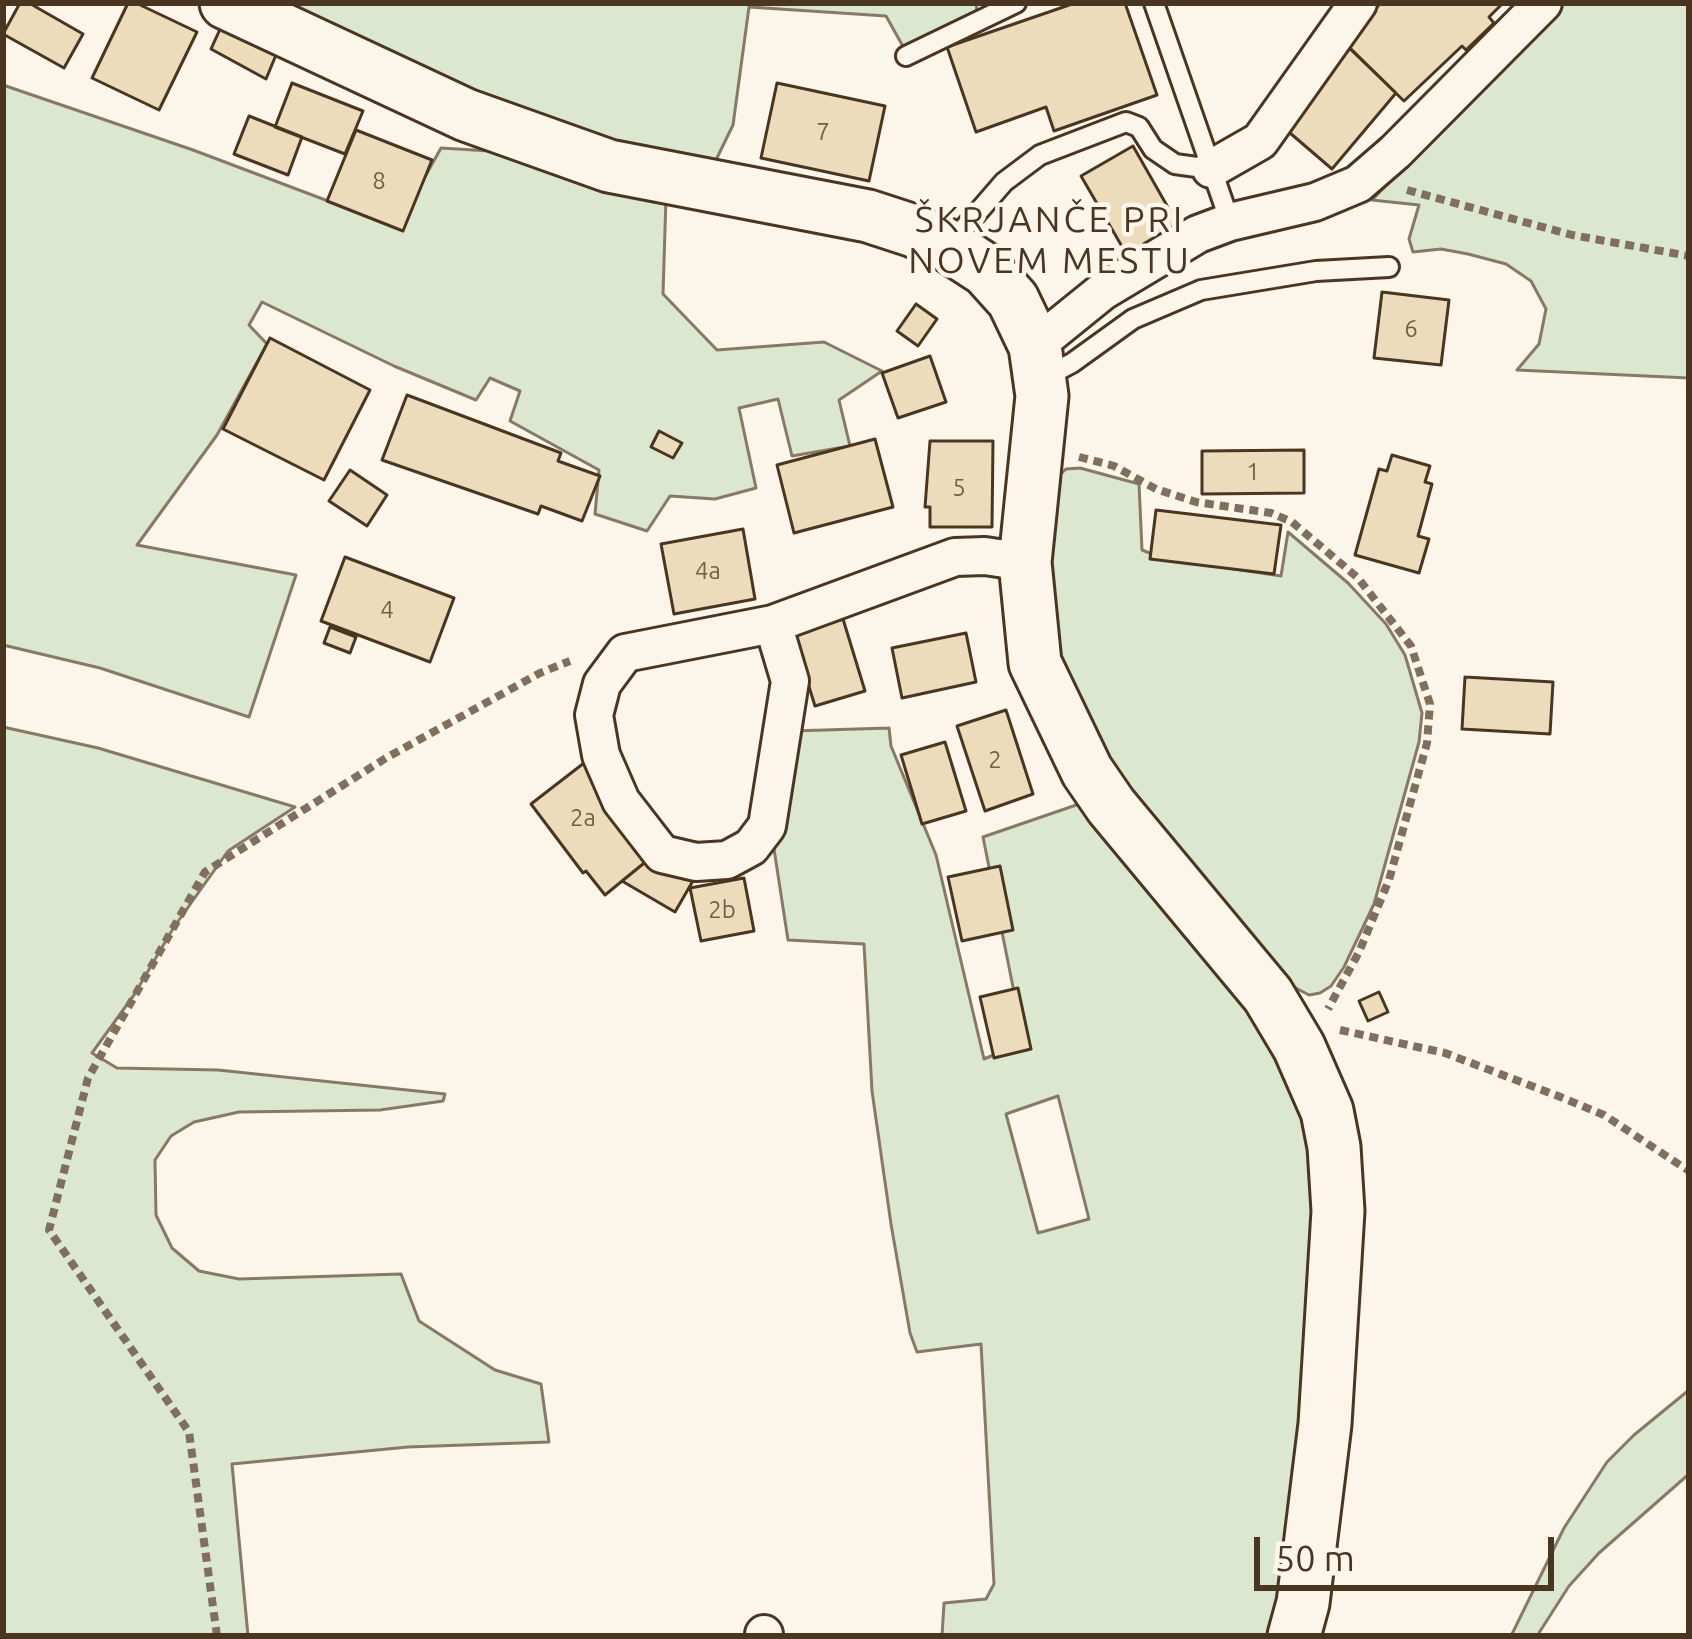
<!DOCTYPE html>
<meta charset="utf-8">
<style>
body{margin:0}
#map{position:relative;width:1692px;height:1639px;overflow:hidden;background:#fbf6e9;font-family:Ubuntu,sans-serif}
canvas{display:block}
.frame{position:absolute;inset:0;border:6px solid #4a3520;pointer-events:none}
.scale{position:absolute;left:1254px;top:1537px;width:300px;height:54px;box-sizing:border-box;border:6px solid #4a3520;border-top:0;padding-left:15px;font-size:36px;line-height:42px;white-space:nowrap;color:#4a3520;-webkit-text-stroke:9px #fbf6e9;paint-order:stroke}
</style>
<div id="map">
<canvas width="1692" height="1639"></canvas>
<div class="frame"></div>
<div class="scale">50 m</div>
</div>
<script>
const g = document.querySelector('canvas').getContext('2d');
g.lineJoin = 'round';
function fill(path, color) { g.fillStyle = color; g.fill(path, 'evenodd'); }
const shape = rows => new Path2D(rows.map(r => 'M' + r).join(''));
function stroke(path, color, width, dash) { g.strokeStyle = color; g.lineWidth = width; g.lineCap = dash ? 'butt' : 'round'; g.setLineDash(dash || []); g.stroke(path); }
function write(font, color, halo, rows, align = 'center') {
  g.font = font + ' Ubuntu,sans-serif'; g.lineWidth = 9; g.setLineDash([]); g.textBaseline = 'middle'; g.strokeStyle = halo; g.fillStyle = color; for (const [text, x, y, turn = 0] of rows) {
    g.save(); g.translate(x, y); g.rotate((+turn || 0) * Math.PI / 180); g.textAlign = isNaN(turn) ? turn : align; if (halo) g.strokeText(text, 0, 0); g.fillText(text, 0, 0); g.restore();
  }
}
const green = shape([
 [262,3,976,3,978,20,905,50,886,16,749,7,733,125,715,162,562,133,262,3],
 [1562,3,1689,3,1689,378,1517,370,1539,344,1546,309,1531,281,1506,264,1468,254,1441,249,1413,252,1409,239,1419,205,1372,200,1562,3],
 [3,85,193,150,397,227,441,148,490,151,595,183,666,197,663,294,717,350,824,342,882,371,839,400,850,446,792,456,778,399,739,408,756,488,715,499,670,496,647,531,595,514,599,470,510,421,520,391,490,378,476,400,394,366,262,302,249,325,267,344,217,435,137,545,296,575,249,717,100,668,3,645,3,85],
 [1080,468,1139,484,1142,550,1162,558,1281,576,1288,532,1348,583,1386,624,1405,655,1422,713,1419,742,1374,904,1344,967,1331,986,1320,993,1309,995,1294,987,1238,926,1155,828,1073,706,1047,609,1053,481,1066,469,1080,468],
 [3,727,98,748,295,807,228,851,174,927,134,995,92,1053,117,1068,218,1070,445,1094,443,1101,380,1110,239,1112,194,1122,171,1136,155,1160,156,1215,172,1248,199,1271,239,1279,401,1274,419,1321,495,1370,541,1384,549,1442,408,1447,232,1464,248,1636,3,1636,3,727],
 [889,728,891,746,936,855,984,1059,1024,1042,983,837,1085,802,1264,1026,1304,1118,1314,1171,1314,1293,1278,1636,942,1636,944,1603,986,1599,994,1584,981,1344,917,1352,910,1333,891,1224,872,1091,864,944,788,940,774,849,792,731,889,728],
 [1058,1096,1089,1219,1038,1233,1006,1114,1058,1096],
 [1689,1390,1689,1474,1599,1553,1569,1586,1537,1636,1511,1636,1564,1528,1607,1462,1634,1435,1689,1390]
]);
fill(green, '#dce7d0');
stroke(green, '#887966', 3);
const building = shape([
 [20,3,29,3,83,34,64,68,3,34,20,3],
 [128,3,136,3,197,32,159,110,92,78,128,3],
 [1075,3,1125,3,1157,95,1054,131,1046,107,976,132,947,47,1075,3],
 [1381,3,1503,3,1489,17,1494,23,1466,50,1462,46,1404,101,1342,41,1381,3],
 [221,27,276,55,266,79,211,49,221,27],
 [1350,48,1396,93,1332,169,1283,127,1350,48],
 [292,83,363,111,345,154,275,127,292,83],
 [777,83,885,106,869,181,761,158,777,83],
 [249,116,302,137,288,175,234,154,249,116],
 [356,130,432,160,403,231,327,201,356,130],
 [1133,146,1182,232,1131,262,1081,176,1133,146],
 [1382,292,1449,300,1441,365,1374,358,1382,292],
 [916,304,937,319,918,346,897,331,916,304],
 [270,338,370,390,324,480,223,429,270,338],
 [930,356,946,402,898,418,882,373,930,356],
 [407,395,561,453,558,461,600,476,582,521,541,506,538,514,382,460,407,395],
 [659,431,682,443,673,458,651,447,659,431],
 [875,439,893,507,794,533,777,465,875,439],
 [930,441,993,441,992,527,930,527,930,507,925,507,930,441],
 [1304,450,1304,493,1202,494,1202,451,1304,450],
 [1392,455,1430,466,1425,482,1432,484,1418,536,1429,539,1419,573,1355,555,1379,469,1387,471,1392,455],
 [350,470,387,495,367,526,329,501,350,470],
 [1156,510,1281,525,1274,574,1150,559,1156,510],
 [743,529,755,599,674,614,661,544,743,529],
 [345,557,454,598,430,662,321,621,345,557],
 [843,619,865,691,815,706,793,635,843,619],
 [330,627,356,637,350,653,324,643,330,627],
 [966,633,976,682,902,698,892,648,966,633],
 [1465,677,1553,682,1550,734,1462,729,1465,677],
 [1006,710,1033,794,985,811,957,726,1006,710],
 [945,742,966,811,922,824,901,755,945,742],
 [584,763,654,855,605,895,586,871,583,873,531,804,584,763],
 [654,855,694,879,675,912,622,881,654,855],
 [1000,866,1013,930,962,941,948,877,1000,866],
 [744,878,754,931,701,941,690,888,744,878],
 [1018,988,1031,1049,994,1058,980,997,1018,988],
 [1379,992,1388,1012,1368,1021,1359,1001,1379,992]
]);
fill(building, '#ecdcbc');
stroke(building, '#4a3520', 3);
const lane = shape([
 [1154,3,1230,222],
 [906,56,1016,3],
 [952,242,1004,182,1040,155,1126,122,1139,127,1153,149,1175,164,1211,169],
 [1042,379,1072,363,1133,319,1201,290,1316,271,1389,267]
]);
const street = shape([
 [1211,169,1260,141,1358,3],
 [1035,346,1103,291,1198,234,1230,222,1315,202,1358,184,1395,152,1543,3],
 [773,624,790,681,767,826,751,847,727,860,696,862,662,854,621,801,601,755,594,715,602,684,625,653,773,624,955,557,985,556,1025,562],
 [764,1636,764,1634]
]);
const secondary = shape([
 [226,3,466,115,609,166,868,216,914,231,949,246,986,270,1013,300,1035,346,1042,396,1025,562,1035,663,1087,771,1111,806,1268,995,1299,1047,1327,1111,1334,1147,1338,1211,1325,1424,1303,1603,1294,1636]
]);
stroke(lane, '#4a3520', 24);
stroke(street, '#4a3520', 42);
stroke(secondary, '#4a3520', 57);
stroke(shape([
 [1407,190,1572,235,1689,256],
 [1079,457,1114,466,1156,489,1196,502,1271,513,1292,522,1358,578,1411,646,1430,704,1427,743,1389,880,1359,952,1328,1009],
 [1340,1030,1445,1053,1558,1096,1604,1115,1689,1171],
 [217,1636,189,1432,49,1230,88,1078,205,872,386,758,540,673,570,661]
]), '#7f6f5c', 8, [9, 6]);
stroke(lane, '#fbf6e9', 18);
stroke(street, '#fbf6e9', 36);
stroke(secondary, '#fbf6e9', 51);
write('24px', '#725f47', null, [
 ["7",823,132],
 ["8",379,181],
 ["6",1411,329],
 ["1",1253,472],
 ["5",959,488],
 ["4a",708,571],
 ["4",387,610],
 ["2",995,760],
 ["2a",583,818],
 ["2b",722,910]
]);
g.letterSpacing = '3px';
write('36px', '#4a3520', '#fbf6e9', [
 ["ŠKRJANČE PRI",1050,220],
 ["NOVEM MESTU",1050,261]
]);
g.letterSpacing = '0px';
</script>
